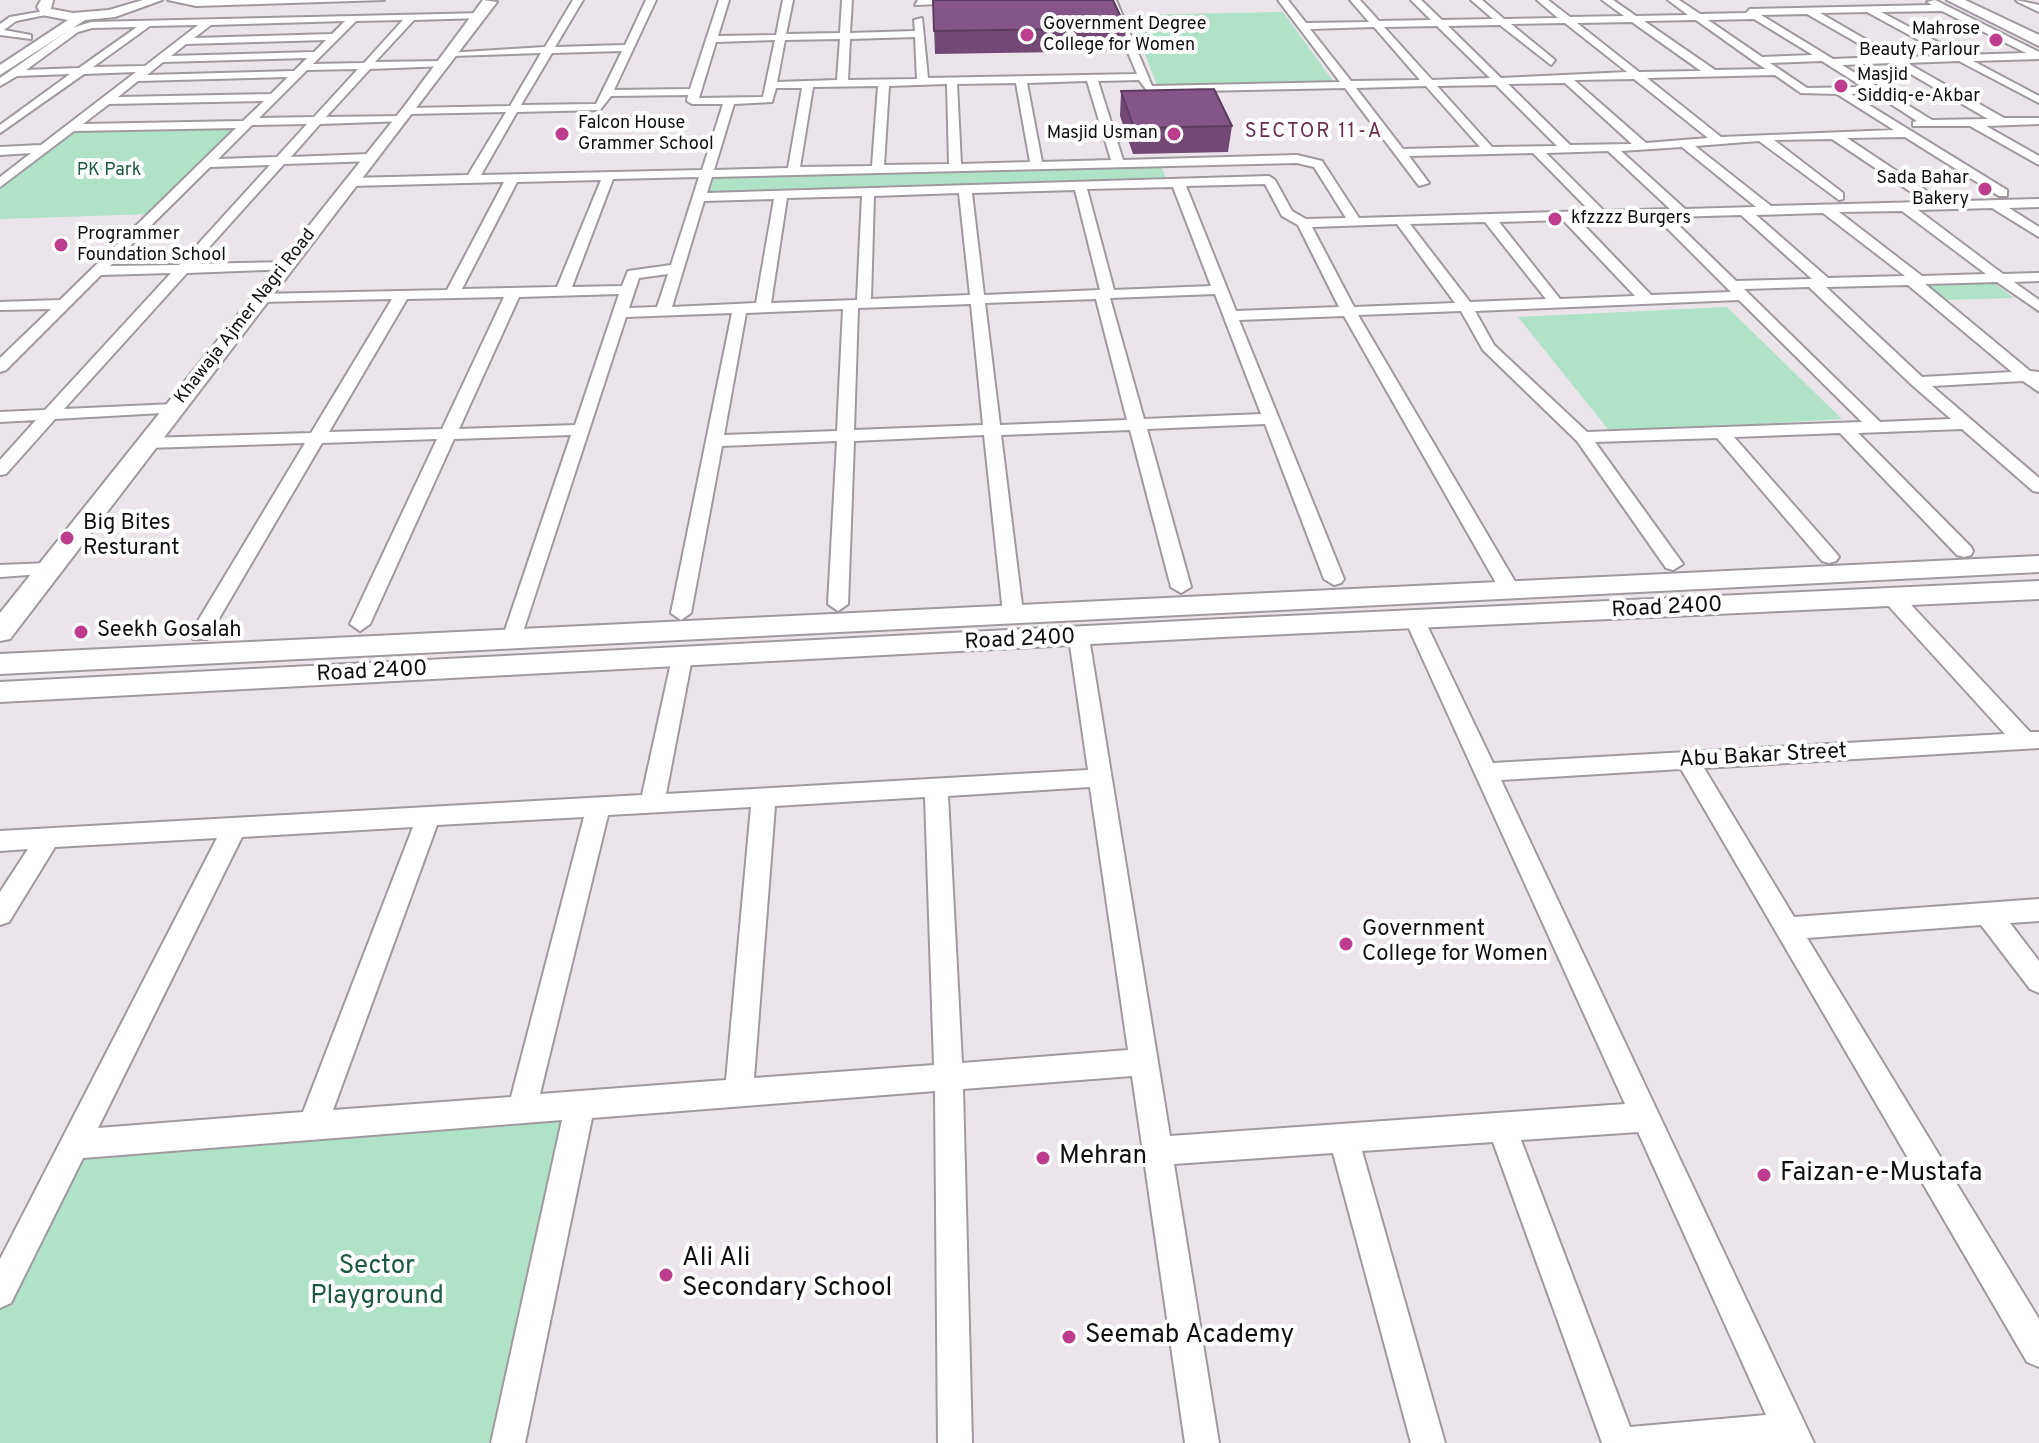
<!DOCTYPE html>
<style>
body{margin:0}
canvas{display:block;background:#ebe5eb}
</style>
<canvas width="2039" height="1443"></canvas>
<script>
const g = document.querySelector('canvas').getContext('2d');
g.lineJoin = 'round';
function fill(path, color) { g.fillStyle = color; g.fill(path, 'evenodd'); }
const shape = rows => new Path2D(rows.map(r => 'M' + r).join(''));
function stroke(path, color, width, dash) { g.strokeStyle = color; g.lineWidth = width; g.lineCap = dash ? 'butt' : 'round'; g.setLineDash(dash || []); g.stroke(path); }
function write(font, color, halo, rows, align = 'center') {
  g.font = font + ' Overpass,sans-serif'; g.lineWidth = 8; g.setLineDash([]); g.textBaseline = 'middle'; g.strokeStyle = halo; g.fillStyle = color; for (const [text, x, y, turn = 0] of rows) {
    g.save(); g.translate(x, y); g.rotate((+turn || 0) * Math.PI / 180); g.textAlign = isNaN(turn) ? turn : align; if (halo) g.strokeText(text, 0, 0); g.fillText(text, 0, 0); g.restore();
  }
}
fill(shape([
 [1283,12,1333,81,1157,85,1130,15],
 [248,122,153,214,0,219,0,184,71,128],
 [1161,166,1167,180,709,193,715,175],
 [1993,282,2014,298,1943,300,1923,284],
 [1727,307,1842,419,1611,433,1518,317],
 [580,1106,508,1443,0,1443,0,1294,75,1144]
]), '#b0e2c7');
const street = shape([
 [168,0,384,0,196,6,168,0],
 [573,0,583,0,555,47,625,45,646,0,656,0,614,90,690,89,719,0,729,0,718,36,776,35,783,0,793,0,786,34,840,33,842,0,852,0,850,33,915,31,914,20,922,18,928,78,1137,74,1106,0,1116,0,1152,86,1340,82,1278,0,1288,0,1306,23,1369,22,1350,0,1360,0,1379,21,1431,20,1411,0,1421,0,1442,20,1493,19,1471,0,1482,0,1504,19,1558,18,1537,0,1548,0,1570,17,1624,16,1602,0,1613,0,1636,16,1688,15,1668,0,1679,0,1700,14,1746,13,1750,9,1932,5,1927,2,1935,0,2039,52,2039,59,1973,61,2039,96,2039,103,1959,61,1907,63,2004,118,2039,118,2039,124,1986,126,2039,156,2039,165,1970,126,1913,126,1913,122,1917,121,1874,93,1851,94,2007,190,2007,196,1999,196,1905,137,1847,138,1928,192,1928,198,1920,198,1832,139,1774,140,1843,193,1843,199,1839,200,1759,141,1695,146,1771,206,2039,199,2039,207,2009,208,2039,227,2039,237,1992,208,1918,210,2003,274,2039,273,2039,281,2014,282,2039,300,2039,311,1997,282,1925,284,2030,371,2039,372,2039,392,2023,381,1932,386,2039,478,2039,492,2033,491,1962,429,1858,433,1971,547,1973,551,1971,555,1964,557,1957,555,1840,433,1734,437,1836,553,1839,557,1836,561,1829,563,1822,561,1717,438,1595,442,1683,564,1673,570,1666,568,1577,441,1483,350,1461,311,1358,315,1520,590,1510,596,1500,590,1344,316,1239,320,1344,579,1341,583,1334,585,1324,579,1265,424,1147,429,1191,587,1181,593,1171,587,1130,430,1001,435,1023,613,1013,620,1003,613,984,435,854,441,848,604,838,611,828,604,837,441,722,446,691,613,681,620,671,613,732,313,626,317,519,644,505,644,502,639,571,435,454,439,370,624,360,631,350,624,437,439,322,443,207,639,193,639,190,634,305,443,147,448,138,443,147,438,311,433,392,299,260,302,253,298,260,294,447,290,504,182,351,186,345,182,351,178,468,175,506,112,408,114,402,111,408,108,510,106,541,53,452,56,447,53,545,47,573,0],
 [1942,11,2026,53,1962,55,1881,12,1942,11],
 [1867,12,1948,56,1896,57,1820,13,1867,12],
 [1807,14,1882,57,1833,59,1761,15,1807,14],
 [1754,19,1813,55,1762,57,1708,20,1754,19],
 [1696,20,1755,62,1766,69,1715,70,1644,21,1696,20],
 [1632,22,1701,71,1639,72,1577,23,1632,22],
 [1565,23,1627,72,1501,78,1448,26,1500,25,1551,65,1555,60,1511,24,1565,23],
 [1437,26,1490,78,1432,80,1384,27,1437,26],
 [1374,27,1420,80,1351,81,1310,29,1374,27],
 [915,37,917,79,848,80,850,39,915,37],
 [840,39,837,80,777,82,785,40,840,39],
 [775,40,763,97,699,98,716,42,775,40],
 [622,51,596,104,521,105,552,53,622,51],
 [1822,61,1863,87,1807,88,1770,63,1822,61],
 [1892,63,1988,119,1932,120,1842,65,1892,63],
 [1775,75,1801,93,1837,94,1894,130,1721,137,1647,78,1775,75],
 [1634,79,1708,138,1646,143,1574,80,1634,79],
 [1139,80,1148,92,1345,88,1419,186,1429,183,1409,156,1533,153,1590,211,1359,218,1322,161,1318,160,1297,155,1123,160,1098,81,1139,80],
 [1087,81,1111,160,1042,162,1027,83,1087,81],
 [1016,83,1030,162,961,164,957,84,1016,83],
 [1565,83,1632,144,1570,145,1508,84,1565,83],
 [947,84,949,164,884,165,889,86,947,84],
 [1496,85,1557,146,1492,147,1437,86,1496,85],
 [878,86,872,166,800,167,813,87,878,86],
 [1426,86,1480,147,1403,149,1356,88,1426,86],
 [776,88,802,88,788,168,714,170,734,104,772,102,776,88],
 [688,95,687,101,692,104,723,104,702,170,481,175,517,112,600,110,611,96,688,95],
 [1682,147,1756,207,1685,209,1621,151,1682,147],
 [1608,151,1670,209,1604,211,1546,153,1608,151],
 [1297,163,1314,167,1346,218,1306,219,1292,211,1275,180,1269,176,707,193,712,177,1297,163],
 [699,177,671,265,628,271,622,286,572,287,613,179,699,177],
 [601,180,557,287,462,289,517,182,601,180],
 [1265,184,1282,216,1298,225,1339,307,1236,311,1186,186,1265,184],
 [1173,187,1211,286,1114,290,1087,189,1173,187],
 [1075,190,1100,290,984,295,972,193,1075,190],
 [959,193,970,295,871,299,874,196,959,193],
 [862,196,857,300,771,303,787,198,862,196],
 [774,199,756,303,672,307,704,201,774,199],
 [1902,211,1986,274,1922,276,1839,212,1902,211],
 [1823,213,1905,276,1828,278,1756,215,1823,213],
 [1741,215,1812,279,1736,281,1670,217,1741,215],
 [1656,217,1731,292,1651,295,1578,219,1656,217],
 [1563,220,1635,296,1560,299,1499,222,1563,220],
 [1485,222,1546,299,1470,302,1410,224,1485,222],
 [1397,224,1455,303,1354,307,1312,227,1397,224],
 [668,274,657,307,629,308,639,278,668,274],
 [1908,285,2012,372,1922,377,1826,287,1908,285],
 [1809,287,1912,385,1951,419,1880,422,1744,289,1809,287],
 [619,294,575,425,459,429,519,297,619,294],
 [1215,294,1261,414,1144,419,1110,298,1215,294],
 [504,297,442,429,329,432,407,299,504,297],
 [1096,299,1127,420,1000,425,985,303,1096,299],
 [1739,300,1862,422,1587,432,1494,345,1475,311,1739,300],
 [971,304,983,425,854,430,858,308,971,304],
 [843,309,837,431,724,435,746,313,843,309],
 [918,0,961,0,966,3,915,5,918,0],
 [2016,0,2039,5,2039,12,2018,2,2016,0],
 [50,10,50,14,16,21,4,30,31,35,31,39,0,35,0,24,10,17,50,10],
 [485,13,482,18,414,20,375,62,443,61,447,66,370,69,326,117,402,116,406,121,320,124,291,157,370,154,374,155,374,161,284,164,194,264,286,262,293,266,291,269,187,273,64,409,174,404,180,406,180,412,55,419,6,474,0,475,0,460,36,420,0,422,0,412,45,410,171,273,101,275,6,370,0,372,0,358,51,309,0,310,0,302,60,300,236,128,74,131,0,187,0,177,31,153,0,155,0,147,41,145,136,72,84,74,0,133,0,125,70,74,17,76,0,86,0,78,72,28,91,22,485,13],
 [403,20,364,63,313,64,356,21,403,20],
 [345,21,332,34,194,38,211,25,345,21],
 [198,25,145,66,93,67,150,26,198,25],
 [137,27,79,68,26,70,78,32,92,28,137,27],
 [326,40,314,52,171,56,186,44,326,40],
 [307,58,294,71,147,75,163,62,307,58],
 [358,69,314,117,259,118,307,70,358,69],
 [288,77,271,94,118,97,138,81,288,77],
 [264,101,243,121,83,124,109,104,264,101],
 [307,124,277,157,218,159,252,125,307,124],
 [270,165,179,265,110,266,210,167,270,165],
 [49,563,56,565,59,569,56,573,0,577,0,565,49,563],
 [1892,590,1899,592,2030,732,2039,732,2039,748,1704,768,1794,917,2039,899,2039,921,2010,923,2039,961,2039,993,2030,989,1981,925,1807,938,2039,1319,2039,1367,2027,1362,1681,769,1501,780,1814,1443,1602,1443,1493,1142,1362,1151,1445,1443,1411,1443,1333,1153,1174,1164,1219,1443,1185,1443,1132,1076,963,1089,972,1443,938,1443,935,1091,592,1118,525,1443,491,1443,562,1120,83,1158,11,1303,0,1308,0,1259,217,838,55,847,9,922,0,925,0,892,28,849,0,851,0,831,642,795,672,658,682,651,692,658,666,794,1088,770,1069,638,1079,631,1089,638,1170,1136,1625,1104,1406,622,1409,617,1423,617,1493,763,2005,734,1885,602,1882,597,1892,590],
 [1090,787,1128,1050,962,1063,948,796,1090,787],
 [925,797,934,1065,754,1078,775,806,925,797],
 [751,807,726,1080,540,1094,608,815,751,807],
 [584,817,511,1097,333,1110,437,825,584,817],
 [413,827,303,1112,98,1128,242,837,413,827],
 [1638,1132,1766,1415,1630,1427,1521,1140,1638,1132]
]);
const secondary = shape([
 [41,0,53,0,51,9,73,13,109,10,143,0,162,0,115,17,85,20,0,75,0,65,68,20,42,15,37,7,41,0],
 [483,0,497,2,10,639,0,641,0,613,403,108,483,0],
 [2039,556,2039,572,0,674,0,654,2039,556],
 [2039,581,2039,599,1222,637,0,702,0,682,1222,619,2039,581]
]);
const primary = shape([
 [1947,0,1965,0,2039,35,2039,46,1947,0]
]);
stroke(street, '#a09aa0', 4);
stroke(secondary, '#a09aa0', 4);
stroke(primary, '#a09aa0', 4);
fill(street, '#fff');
fill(secondary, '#fff');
fill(primary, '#fff');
fill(shape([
 [933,0,1126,28,1124,51,935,54],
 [1121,91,1232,126,1228,152,1133,154,1120,116]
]), '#724974');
const building = shape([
 [933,0,1113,0,1126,28,934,31,933,0],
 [1214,89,1232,126,1134,128,1121,91,1214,89]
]);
fill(building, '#845587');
stroke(building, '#5c3c5e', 2);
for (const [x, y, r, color] of [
 [1027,35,8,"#bb3d8b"],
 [1996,40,8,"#bb3d8b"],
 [1841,86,8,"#bb3d8b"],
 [562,134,8,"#bb3d8b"],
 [1174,134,8,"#bb3d8b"],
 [1985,189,8,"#bb3d8b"],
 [1555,219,8,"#bb3d8b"],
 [61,245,8,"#bb3d8b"],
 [67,538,8,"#bb3d8b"],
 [81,632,8,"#bb3d8b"],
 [1346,944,8,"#bb3d8b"],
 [1043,1158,8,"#bb3d8b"],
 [1764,1175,8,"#bb3d8b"],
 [666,1275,8,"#bb3d8b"],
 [1069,1337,8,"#bb3d8b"]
]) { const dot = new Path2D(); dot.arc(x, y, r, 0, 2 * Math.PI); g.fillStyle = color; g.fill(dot); stroke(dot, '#fff', 3); }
write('18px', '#110f11', '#fff', [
 ["Government Degree",1043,25],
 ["College for Women",1043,46],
 ["Mahrose",1980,30,"right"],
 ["Beauty Parlour",1980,51,"right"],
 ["Masjid",1857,76],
 ["Siddiq-e-Akbar",1857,97],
 ["Falcon House",578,124],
 ["Grammer School",578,145],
 ["Masjid Usman",1158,134,"right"],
 ["Sada Bahar",1969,179,"right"],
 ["Bakery",1969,200,"right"],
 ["kfzzzz Burgers",1571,219],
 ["Programmer",77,235],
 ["Foundation School",77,256]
], 'left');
write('18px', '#1f593f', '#fff', [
 ["PK Park",109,171]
]);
write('18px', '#110f11', '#fff', [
 ["Khawaja Ajmer Nagri Road",246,317,-52]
]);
g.letterSpacing = '2px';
write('20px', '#6b2d52', '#fff', [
 ["SECTOR 11-A",1314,133]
]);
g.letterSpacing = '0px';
write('22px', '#110f11', '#fff', [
 ["Big Bites",83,525],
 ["Resturant",83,550],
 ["Seekh Gosalah",97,632],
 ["Government",1362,931],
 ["College for Women",1362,956]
], 'left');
write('22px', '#110f11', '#fff', [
 ["Road 2400",1667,609,-3],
 ["Road 2400",1020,641,-3],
 ["Road 2400",372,673,-3],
 ["Abu Bakar Street",1763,757,-3]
]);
write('26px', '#110f11', '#fff', [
 ["Mehran",1059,1158],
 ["Faizan-e-Mustafa",1780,1175],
 ["Ali Ali",682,1260],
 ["Secondary School",682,1290],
 ["Seemab Academy",1085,1337]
], 'left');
write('26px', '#1f593f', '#fff', [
 ["Sector",377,1268],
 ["Playground",377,1298]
]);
</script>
